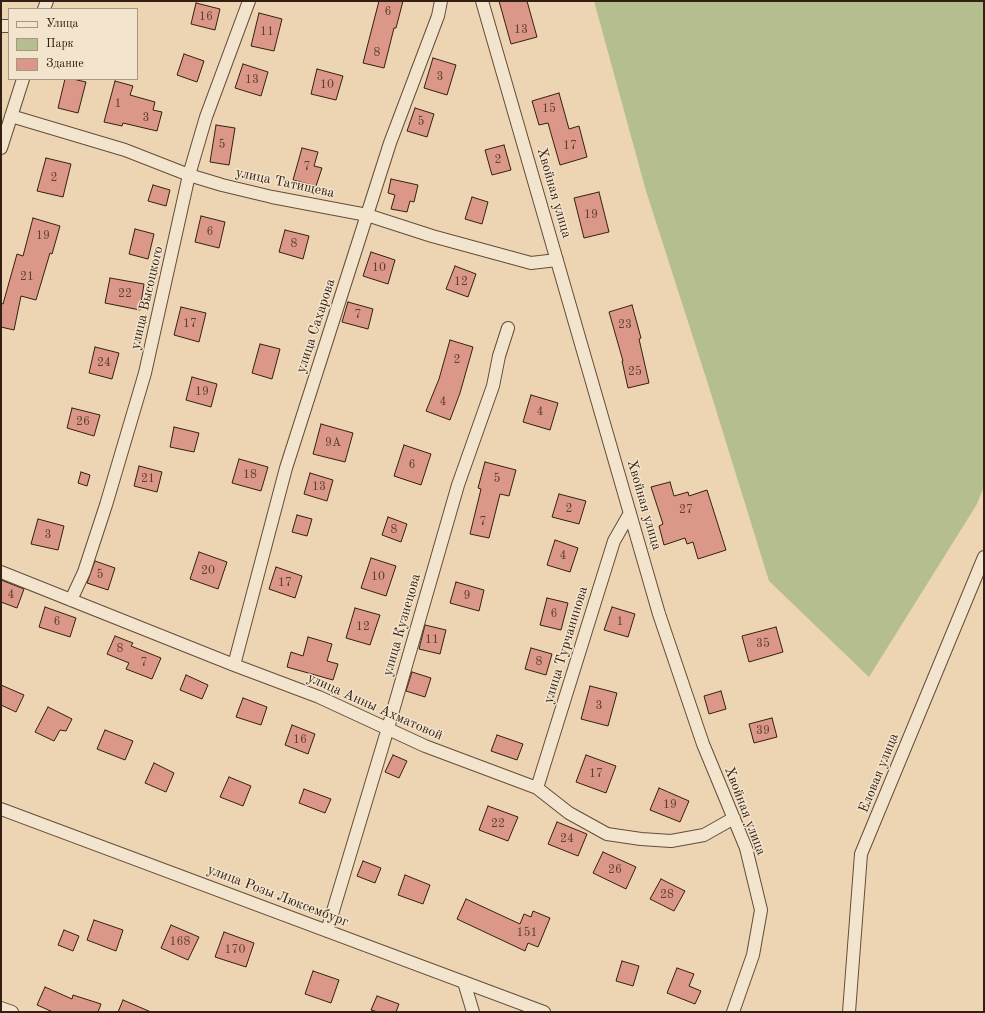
<!DOCTYPE html>
<meta charset="utf-8">
<style>
body{margin:0}
#map{position:relative;width:985px;height:1013px;overflow:hidden;background:#edd5b3;font-family:"Old Standard TT",serif}
canvas{display:block}
.frame{position:absolute;inset:0;border:2px solid #332012;pointer-events:none}
.legend{position:absolute;left:8px;top:8px;width:130px;height:72px;box-sizing:border-box;background:#f3e4ce;border:1px solid #a69683;margin:0;padding:5px 7px;list-style:none;font-size:12px;color:#332012}
.legend li{display:flex;align-items:center;gap:8px;height:20px}
.legend b{width:20px;border:1px solid #a69683}
</style>
<div id="map">
<canvas width="985" height="1013"></canvas>
<div class="frame"></div>
<ul class="legend">
<li><b style="height:5px;background:#f3e4ce"></b>Улица</li>
<li><b style="height:11px;background:#b5be8f"></b>Парк</li>
<li><b style="height:11px;background:#db9888"></b>Здание</li>
</ul>
</div>
<script>
const g = document.querySelector('canvas').getContext('2d');
g.lineJoin = 'round';
function fill(path, color) { g.fillStyle = color; g.fill(path, 'evenodd'); }
const shape = rows => new Path2D(rows.map(r => 'M' + r).join(''));
function stroke(path, color, width, dash) { g.strokeStyle = color; g.lineWidth = width; g.lineCap = dash ? 'butt' : 'round'; g.setLineDash(dash || []); g.stroke(path); }
function write(font, color, halo, rows, align = 'center') {
  g.font = font + ' "Old Standard TT",serif'; g.lineWidth = 3; g.setLineDash([]); g.textBaseline = 'middle'; g.strokeStyle = halo; g.fillStyle = color; for (const [text, x, y, turn = 0] of rows) {
    g.save(); g.translate(x, y); g.rotate((+turn || 0) * Math.PI / 180); g.textAlign = isNaN(turn) ? turn : align; if (halo) g.strokeText(text, 0, 0); g.fillText(text, 0, 0); g.restore();
  }
}
fill(shape([
 [594,1,984,1,984,486,977,504,869,677,769,581,708,384,646,191]
]), '#b5be8f');
const building = shape([
 [379,1,403,1,396,28,394,28,384,68,363,63,379,1],
 [499,1,527,1,537,37,511,44,499,1],
 [196,3,220,9,215,30,191,24,196,3],
 [259,13,282,19,274,51,251,46,259,13],
 [184,54,204,61,197,82,177,75,184,54],
 [433,58,456,65,447,95,424,88,433,58],
 [243,64,268,72,261,96,235,88,243,64],
 [317,69,343,76,336,100,311,94,317,69],
 [65,79,73,79,86,82,78,113,58,108,65,79],
 [115,81,133,86,130,95,155,102,153,110,162,112,157,131,123,123,122,126,104,122,115,81],
 [559,93,569,129,579,126,587,157,560,165,548,123,539,125,532,101,559,93],
 [415,108,434,114,427,137,407,131,415,108],
 [216,125,235,128,229,165,210,162,216,125],
 [504,145,511,170,492,175,485,150,504,145],
 [302,148,318,152,314,166,322,168,316,186,293,180,302,148],
 [46,158,71,164,63,197,37,191,46,158],
 [391,179,418,185,414,202,410,201,407,212,391,209,395,195,388,193,391,179],
 [153,185,170,190,166,206,148,201,153,185],
 [599,192,609,232,584,238,574,198,599,192],
 [472,197,488,202,482,224,465,219,472,197],
 [201,216,225,222,219,248,195,242,201,216],
 [33,218,60,226,52,254,50,253,36,300,21,296,14,330,1,327,1,303,3,304,17,254,23,256,33,218],
 [135,229,154,234,148,259,129,254,135,229],
 [285,230,309,236,303,259,279,252,285,230],
 [371,252,395,260,388,284,363,276,371,252],
 [455,266,476,274,468,297,446,289,455,266],
 [110,278,144,284,140,310,105,303,110,278],
 [348,302,373,309,368,329,342,322,348,302],
 [632,305,641,338,639,339,649,383,628,388,622,361,623,361,609,312,632,305],
 [181,307,206,313,199,342,174,335,181,307],
 [450,340,473,347,460,393,450,420,426,411,439,379,450,340],
 [260,344,280,349,272,379,252,373,260,344],
 [95,347,119,353,112,379,89,373,95,347],
 [192,377,217,384,211,407,186,400,192,377],
 [531,395,558,403,550,430,523,422,531,395],
 [72,408,100,415,94,436,67,428,72,408],
 [321,424,353,433,345,462,313,454,321,424],
 [174,427,199,433,194,452,170,447,174,427],
 [404,445,431,454,421,485,394,476,404,445],
 [239,459,268,467,261,491,232,483,239,459],
 [485,462,516,470,509,496,500,494,489,538,470,534,481,489,478,488,485,462],
 [139,466,162,472,157,492,134,486,139,466],
 [81,472,90,475,87,486,78,483,81,472],
 [310,473,333,480,327,501,304,494,310,473],
 [670,482,674,496,688,492,689,496,707,490,726,550,698,559,693,542,687,544,685,538,664,545,659,526,663,524,651,487,670,482],
 [559,494,586,501,579,524,552,517,559,494],
 [297,515,312,519,307,536,292,532,297,515],
 [388,517,407,524,401,542,382,535,388,517],
 [38,519,64,526,58,550,31,544,38,519],
 [555,540,578,548,570,572,547,565,555,540],
 [199,552,227,562,218,589,190,579,199,552],
 [371,558,396,566,386,596,361,588,371,558],
 [95,561,115,568,108,590,87,583,95,561],
 [276,567,302,576,295,598,269,589,276,567],
 [1,580,24,589,17,608,1,602,1,580],
 [456,582,484,590,479,611,450,603,456,582],
 [547,598,568,603,561,630,540,625,547,598],
 [45,607,76,618,70,637,39,627,45,607],
 [612,607,635,614,628,637,604,630,612,607],
 [355,608,380,615,370,645,346,638,355,608],
 [425,625,446,630,440,654,419,649,425,625],
 [776,627,783,652,749,662,742,636,776,627],
 [115,636,133,643,131,646,161,658,152,679,126,669,129,663,107,654,115,636],
 [308,637,332,644,327,661,338,664,333,680,287,667,291,652,303,656,308,637],
 [531,648,552,654,546,675,525,669,531,648],
 [412,672,431,678,425,697,406,691,412,672],
 [186,675,208,685,202,699,180,690,186,675],
 [1,685,24,695,16,712,1,705,1,685],
 [590,686,617,693,608,726,581,719,590,686],
 [721,691,726,709,709,714,704,696,721,691],
 [243,698,267,707,261,725,236,717,243,698],
 [48,707,72,719,66,731,60,730,54,741,35,732,48,707],
 [772,718,777,737,754,743,749,724,772,718],
 [292,725,315,734,308,754,285,745,292,725],
 [105,730,133,741,125,760,97,749,105,730],
 [497,735,523,744,517,760,491,751,497,735],
 [393,755,407,761,399,778,385,772,393,755],
 [586,755,616,766,606,793,576,782,586,755],
 [154,763,174,773,166,792,145,783,154,763],
 [229,777,251,786,243,806,220,797,229,777],
 [659,788,689,801,680,822,650,810,659,788],
 [304,789,331,799,325,813,299,803,304,789],
 [488,806,518,817,508,841,479,830,488,806],
 [557,822,587,834,578,856,548,844,557,822],
 [603,852,636,867,626,889,593,873,603,852],
 [363,861,381,868,375,883,357,876,363,861],
 [405,875,430,885,423,904,398,895,405,875],
 [661,879,685,891,674,911,650,899,661,879],
 [466,899,520,924,524,914,531,917,533,911,550,918,538,947,528,943,525,951,457,919,466,899],
 [94,920,123,930,116,951,87,940,94,920],
 [171,925,199,937,188,960,161,948,171,925],
 [64,930,79,936,73,951,58,945,64,930],
 [224,932,254,943,246,967,215,957,224,932],
 [622,961,639,966,633,986,616,981,622,961],
 [677,968,694,974,689,986,701,991,695,1004,667,993,677,968],
 [313,971,339,980,331,1003,305,994,313,971],
 [45,987,72,999,73,995,101,1004,98,1012,53,1012,37,1005,45,987],
 [377,996,399,1004,396,1012,378,1012,371,1010,377,996],
 [123,1000,151,1012,118,1012,123,1000]
]);
fill(building, '#db9888');
stroke(building, '#332012', 1);
const minor = shape([
 [482,1,659,614,703,744,746,848,761,910,753,955,733,1012],
 [44,9,47,1],
 [1,26,9,26],
 [11,116,125,150,189,175,222,185,272,197,367,215,432,236,531,263,557,260],
 [1,148,23,79],
 [1,572,234,665,319,697,425,746,537,788,569,813,607,834,641,839,671,841,704,835,734,818],
 [71,600,84,572,106,505,145,373,189,175,206,117,249,1],
 [234,665,286,468,390,143,438,16,441,1],
 [537,788,614,541,630,513],
 [1,809,544,1012],
 [327,931,388,728,458,485,493,386,499,356,508,328],
 [464,982,473,1012],
 [1,1008,12,1012],
 [849,1012,861,854,984,557]
]);
stroke(minor, '#624d3a', 14);
stroke(minor, '#f3e4ce', 12);
write('12px', '#5d3e30', null, [
 ["6",388,12],
 ["16",206,17],
 ["13",521,30],
 ["11",267,32],
 ["8",377,53],
 ["3",440,77],
 ["13",252,80],
 ["10",327,85],
 ["1",118,104],
 ["15",549,109],
 ["3",146,118],
 ["5",421,122],
 ["5",222,145],
 ["17",570,146],
 ["2",498,160],
 ["7",307,167],
 ["2",54,178],
 ["19",591,215],
 ["6",210,232],
 ["19",43,236],
 ["8",294,244],
 ["10",379,268],
 ["21",27,277],
 ["12",461,282],
 ["22",125,294],
 ["7",358,315],
 ["17",190,324],
 ["23",625,325],
 ["2",457,360],
 ["24",104,363],
 ["25",635,372],
 ["19",202,392],
 ["4",443,402],
 ["4",540,412],
 ["26",83,422],
 ["9А",333,443],
 ["6",412,465],
 ["18",250,475],
 ["21",148,479],
 ["5",497,479],
 ["13",319,487],
 ["2",569,509],
 ["27",686,510],
 ["7",483,522],
 ["8",394,530],
 ["3",48,535],
 ["4",563,556],
 ["20",208,571],
 ["5",100,575],
 ["10",378,577],
 ["17",285,583],
 ["4",11,595],
 ["9",467,596],
 ["6",554,614],
 ["6",57,622],
 ["1",620,622],
 ["12",363,627],
 ["11",432,640],
 ["35",763,644],
 ["8",120,649],
 ["8",539,662],
 ["7",144,663],
 ["3",599,706],
 ["39",763,731],
 ["16",300,740],
 ["17",596,774],
 ["19",670,805],
 ["22",498,824],
 ["24",567,839],
 ["26",615,870],
 ["28",667,895],
 ["151",527,933],
 ["168",180,942],
 ["170",235,950]
]);
write('14px', '#332012', '#f3e4ce', [
 ["улица Татищева",285,183,12],
 ["Хвойная улица",554,193,74],
 ["улица Высоцкого",147,298,-77],
 ["улица Сахарова",316,326,-72],
 ["Хвойная улица",644,505,74],
 ["улица Кузнецова",402,625,-74],
 ["улица Турчанинова",566,645,-73],
 ["улица Анны Ахматовой",375,707,24],
 ["Еловая улица",879,773,-68],
 ["Хвойная улица",745,811,69],
 ["улица Розы Люксембург",278,896,21]
]);
</script>
